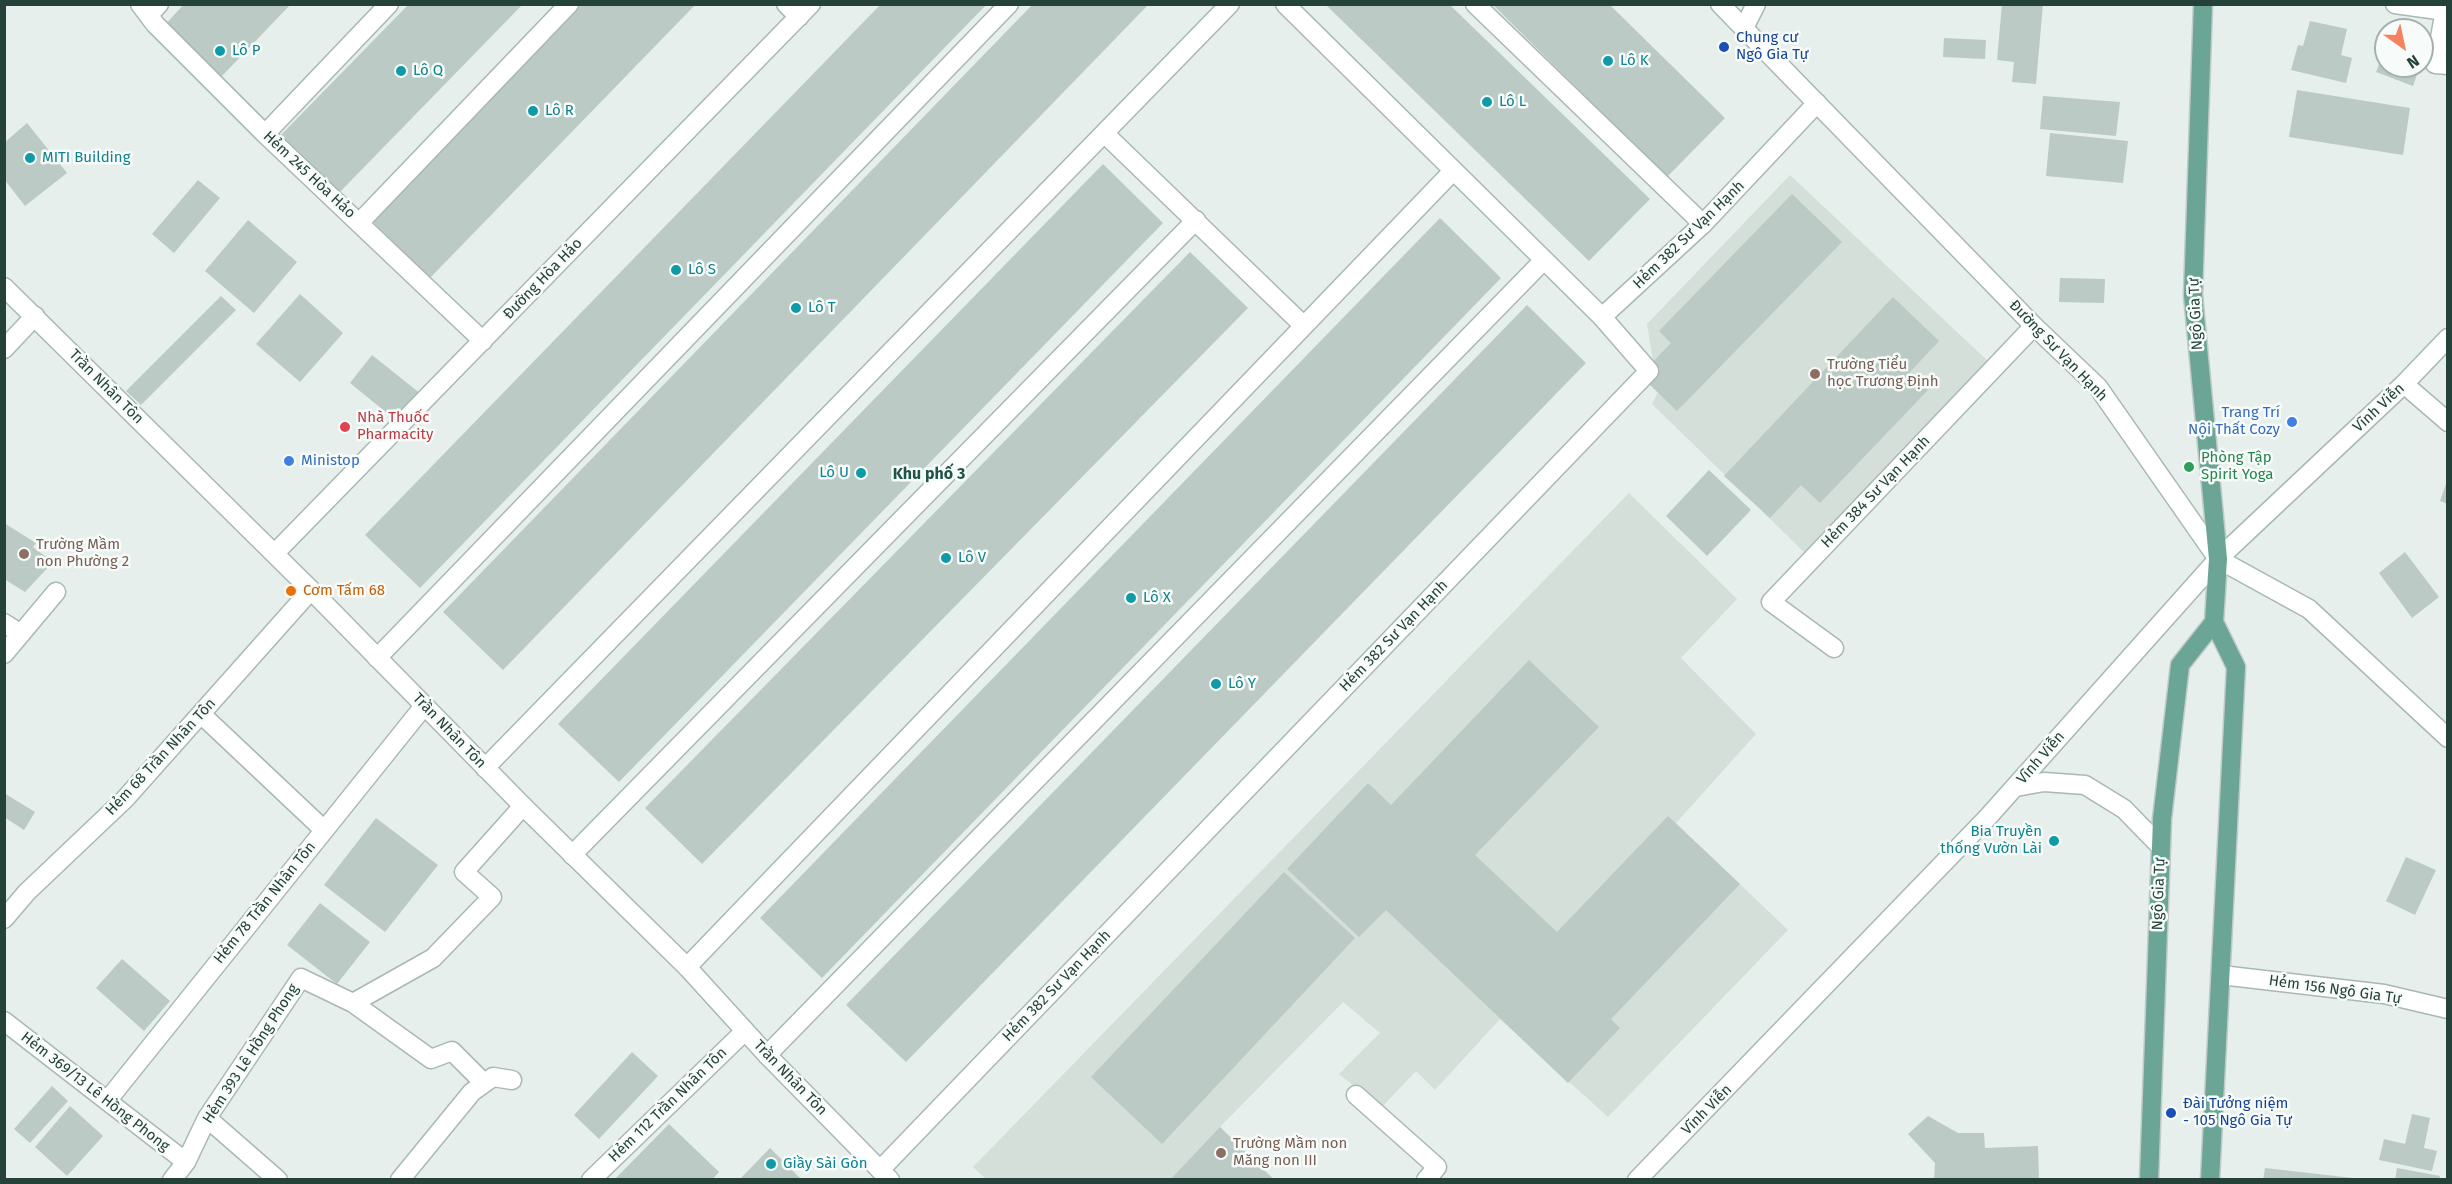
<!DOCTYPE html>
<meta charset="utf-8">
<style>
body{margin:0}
#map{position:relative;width:2452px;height:1184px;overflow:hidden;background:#e6efeb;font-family:"Fira Sans",sans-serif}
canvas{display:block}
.frame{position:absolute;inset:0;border:6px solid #24423a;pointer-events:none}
.north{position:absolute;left:2374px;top:18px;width:60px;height:60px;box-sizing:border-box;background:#f7fbf9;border:2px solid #a3b1ad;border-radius:50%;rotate:147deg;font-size:16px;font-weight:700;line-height:24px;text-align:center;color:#24423a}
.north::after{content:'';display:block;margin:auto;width:21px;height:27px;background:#f4845f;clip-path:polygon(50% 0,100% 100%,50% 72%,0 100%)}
</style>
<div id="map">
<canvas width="2452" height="1184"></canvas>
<div class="frame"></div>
<div class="north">N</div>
</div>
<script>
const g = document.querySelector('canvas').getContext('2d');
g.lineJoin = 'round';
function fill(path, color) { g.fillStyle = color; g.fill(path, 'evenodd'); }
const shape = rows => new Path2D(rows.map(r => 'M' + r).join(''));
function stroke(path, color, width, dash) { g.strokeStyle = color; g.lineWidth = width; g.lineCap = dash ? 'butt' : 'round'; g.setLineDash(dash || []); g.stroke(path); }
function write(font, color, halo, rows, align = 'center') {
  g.font = font + ' "Fira Sans",sans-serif'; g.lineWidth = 5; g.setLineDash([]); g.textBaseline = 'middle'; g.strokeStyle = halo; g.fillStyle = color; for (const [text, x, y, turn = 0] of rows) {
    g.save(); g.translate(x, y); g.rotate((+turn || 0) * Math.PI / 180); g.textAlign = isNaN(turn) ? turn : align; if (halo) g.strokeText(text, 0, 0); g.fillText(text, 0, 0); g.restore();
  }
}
fill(shape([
 [1790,175,1990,363,1806,554,1652,404,1658,392,1647,324],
 [1629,493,1737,599,1681,658,1756,734,1676,823,1788,930,1608,1117,1500,1019,1435,1090,1416,1071,1381,1108,1339,1074,1380,1033,1343,1002,1220,1127,1274,1179,987,1180,973,1167]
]), '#d4dfda');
fill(shape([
 [184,4,291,4,221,77,165,25],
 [409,4,523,4,338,194,279,137],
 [577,4,696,4,430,278,369,218],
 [881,4,987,4,420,588,365,535],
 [1033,4,1149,4,503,670,443,612],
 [1325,4,1449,4,1650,199,1589,261],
 [1492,4,1609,4,1725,118,1667,177],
 [2002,4,2043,4,2036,84,2012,82,2014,62,1997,60],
 [2310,21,2347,29,2341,55,2352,58,2346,83,2291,70,2298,45,2303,46],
 [1944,38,1986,40,1985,59,1943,57],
 [2386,47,2386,66,2420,66,2413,86,2376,72],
 [2297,90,2410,108,2403,155,2289,137],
 [2043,96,2120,102,2116,136,2040,129],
 [27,123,67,173,25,206,4,179,4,143],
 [2050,133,2128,141,2123,183,2046,176],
 [1103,164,1163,223,619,782,558,724],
 [198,180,220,198,174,253,152,234],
 [1792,194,1842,242,1677,411,1650,385,1651,364,1671,343,1659,331],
 [1440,218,1501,278,822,978,760,918],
 [248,220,297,262,254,313,205,271],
 [1190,252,1248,308,702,864,645,808],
 [2060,278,2105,279,2104,303,2059,302],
 [300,294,343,333,300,382,256,344],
 [221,296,236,310,141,405,126,391],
 [1893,297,1939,341,1909,373,1928,390,1820,503,1801,485,1770,518,1724,476],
 [1527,305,1586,363,906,1062,846,1005],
 [372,355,421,394,398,422,350,383],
 [1709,470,1751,510,1707,556,1666,516],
 [2447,481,2448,481,2448,504,2440,501],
 [4,523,36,543,33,547,53,562,25,592,4,579],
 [2405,552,2439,597,2412,618,2379,573],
 [1529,660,1599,727,1475,855,1557,932,1668,816,1740,884,1611,1019,1620,1028,1568,1083,1386,910,1359,937,1287,869,1368,783,1391,805],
 [4,793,35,812,24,830,4,817],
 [376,818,438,865,385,932,324,885],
 [2406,857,2436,870,2415,915,2386,901],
 [1284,872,1355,938,1162,1144,1091,1077],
 [320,903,370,942,337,984,287,945],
 [122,959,170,1001,144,1031,96,988],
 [632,1052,658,1076,599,1139,574,1115],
 [52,1086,68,1101,30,1143,14,1129],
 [70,1106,103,1136,67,1176,35,1147],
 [2412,1114,2430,1118,2424,1148,2437,1151,2432,1171,2379,1160,2384,1139,2405,1144],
 [1928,1116,1958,1133,1984,1133,1985,1148,2038,1146,2039,1180,1934,1180,1935,1163,1908,1134],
 [669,1124,719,1172,712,1180,614,1180],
 [1220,1127,1274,1180,1170,1180],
 [770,1148,802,1180,739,1180],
 [2265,1168,2353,1178,2353,1180,2263,1180],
 [2397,1168,2440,1176,2439,1180,2395,1180]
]), '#bbcac4');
const service = shape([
 [786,4,799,17],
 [1285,4,1602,317],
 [1475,4,1703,224],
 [149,15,159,4],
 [265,134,389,4],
 [1105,134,1304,326],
 [359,223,569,4],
 [2404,384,2448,422],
 [377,658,1009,4],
 [485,768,1230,4],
 [572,855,1196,220],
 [687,967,1453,171],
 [2221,975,2384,994,2448,1009],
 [767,1055,1544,260]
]);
const minor = shape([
 [140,4,155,24,265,134,483,341],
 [2395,4,2445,11,2446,4],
 [2445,11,2435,64,2448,65],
 [1744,28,1756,4],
 [4,349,35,316],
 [275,553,811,4],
 [4,623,21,634],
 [1834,648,1771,602,2034,326],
 [4,654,56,592],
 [201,714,323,829],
 [4,919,27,892,125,799,311,590],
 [353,1003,433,958,492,897,464,872,523,806],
 [4,1021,186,1162],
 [1356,1095,1437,1167,1426,1180],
 [107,1101,424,706],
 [207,1118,278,1180],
 [880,1170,1649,371,1602,317,1703,224,1817,103],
 [172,1180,186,1162,207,1118,301,978,353,1003,431,1059,452,1051,484,1083],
 [400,1180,472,1092,493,1077,512,1080],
 [591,1180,745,1031]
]);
const tertiary = shape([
 [1720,4,2034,326,2098,387,2218,559,2309,609,2448,738],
 [4,287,311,590,523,806,687,967,767,1055,890,1180],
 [2016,787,2044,782,2085,785,2124,809,2161,847],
 [1637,1180,1988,817,2218,559,2404,384,2448,338]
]);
const primary = shape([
 [2203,4,2193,295,2218,559,2214,622,2236,667,2210,1180],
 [2149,1180,2162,819,2180,665,2214,622]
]);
stroke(service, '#a8b8b2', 21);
stroke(minor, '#a8b8b2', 21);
stroke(tertiary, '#a8b8b2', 21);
stroke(primary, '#c2cac8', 21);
stroke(service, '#fff', 18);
stroke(minor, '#fff', 18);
stroke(tertiary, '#fff', 18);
stroke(primary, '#6aa596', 18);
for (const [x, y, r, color] of [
 [1724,47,6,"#1a4fb4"],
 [220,51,6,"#0f9aa8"],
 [1608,61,6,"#0f9aa8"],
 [401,71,6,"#0f9aa8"],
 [1487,102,6,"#0f9aa8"],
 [533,111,6,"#0f9aa8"],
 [30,158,6,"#0f9aa8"],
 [676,270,6,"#0f9aa8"],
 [796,308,6,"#0f9aa8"],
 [1815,374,6,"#8d6e63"],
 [2292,422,6,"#3f7fe0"],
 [345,427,6,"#e0444e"],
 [289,461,6,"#3f7fe0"],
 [2189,467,6,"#2e9e5b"],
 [861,473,6,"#0f9aa8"],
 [24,554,6,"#8d6e63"],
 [946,558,6,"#0f9aa8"],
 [291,591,6,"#e8710a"],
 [1131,598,6,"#0f9aa8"],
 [1216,684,6,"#0f9aa8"],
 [2054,841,6,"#0f9aa8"],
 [2171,1113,6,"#1a4fb4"],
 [1221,1153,6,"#8d6e63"],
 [771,1164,6,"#0f9aa8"]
]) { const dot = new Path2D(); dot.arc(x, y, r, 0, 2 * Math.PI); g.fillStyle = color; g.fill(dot); stroke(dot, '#f7fbf9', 2); }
write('15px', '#164399', '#f7fbf9', [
 ["Chung cư",1736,38],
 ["Ngô Gia Tự",1736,55],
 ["Đài Tưởng niệm",2183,1104],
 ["- 105 Ngô Gia Tự",2183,1121]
], 'left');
write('15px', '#0d838f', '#f7fbf9', [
 ["Lô P",232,51],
 ["Lô K",1620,61],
 ["Lô Q",413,71],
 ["Lô L",1499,102],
 ["Lô R",545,111],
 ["MITI Building",42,158],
 ["Lô S",688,270],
 ["Lô T",808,308],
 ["Lô U",849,473,"right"],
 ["Lô V",958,558],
 ["Lô X",1143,598],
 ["Lô Y",1228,684],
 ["Bia Truyền",2042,832,"right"],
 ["thống Vườn Lài",2042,849,"right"],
 ["Giầy Sài Gòn",783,1164]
], 'left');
write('15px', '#24423a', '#f7fbf9', [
 ["Hẻm 245 Hòa Hảo",309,175,43],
 ["Hẻm 382 Sư Vạn Hạnh",1689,235,-44],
 ["Đường Hòa Hảo",543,279,-46],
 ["Ngô Gia Tự",2196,314,-93],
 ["Đường Sư Vạn Hạnh",2058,351,46],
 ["Trần Nhân Tôn",106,387,45],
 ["Vĩnh Viễn",2379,408,-43],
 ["Hẻm 384 Sư Vạn Hạnh",1876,492,-46],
 ["Hẻm 382 Sư Vạn Hạnh",1394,636,-46],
 ["Trần Nhân Tôn",449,731,46],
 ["Hẻm 68 Trần Nhân Tôn",161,757,-47],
 ["Vĩnh Viễn",2041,758,-49],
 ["Ngô Gia Tự",2159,894,-88],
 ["Hẻm 78 Trần Nhân Tôn",265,903,-51],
 ["Hẻm 382 Sư Vạn Hạnh",1057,986,-46],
 ["Hẻm 156 Ngô Gia Tự",2335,990,8],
 ["Hẻm 393 Lê Hồng Phong",251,1054,-57],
 ["Trần Nhân Tôn",790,1078,46],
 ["Hẻm 369/13 Lê Hồng Phong",95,1092,38],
 ["Hẻm 112 Trần Nhân Tôn",668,1105,-44],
 ["Vĩnh Viễn",1707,1110,-45]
]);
write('15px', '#785e54', '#f7fbf9', [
 ["Trường Tiểu",1827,365],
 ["học Trương Định",1827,382],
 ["Trường Mầm",36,545],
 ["non Phường 2",36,562],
 ["Trường Mầm non",1233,1144],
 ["Măng non III",1233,1161]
], 'left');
write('15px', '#366cbe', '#f7fbf9', [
 ["Trang Trí",2280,413],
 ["Nội Thất Cozy",2280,430],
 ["Ministop",301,461,"left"]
], 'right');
write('15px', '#be3a42', '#f7fbf9', [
 ["Nhà Thuốc",357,418],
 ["Pharmacity",357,435]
], 'left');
write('15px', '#27864d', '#f7fbf9', [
 ["Phòng Tập",2201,458],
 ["Spirit Yoga",2201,475]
], 'left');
write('15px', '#c56008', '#f7fbf9', [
 ["Cơm Tấm 68",303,591]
], 'left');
write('bold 16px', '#1f5548', '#f7fbf9', [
 ["Khu phố 3",929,475]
]);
</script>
